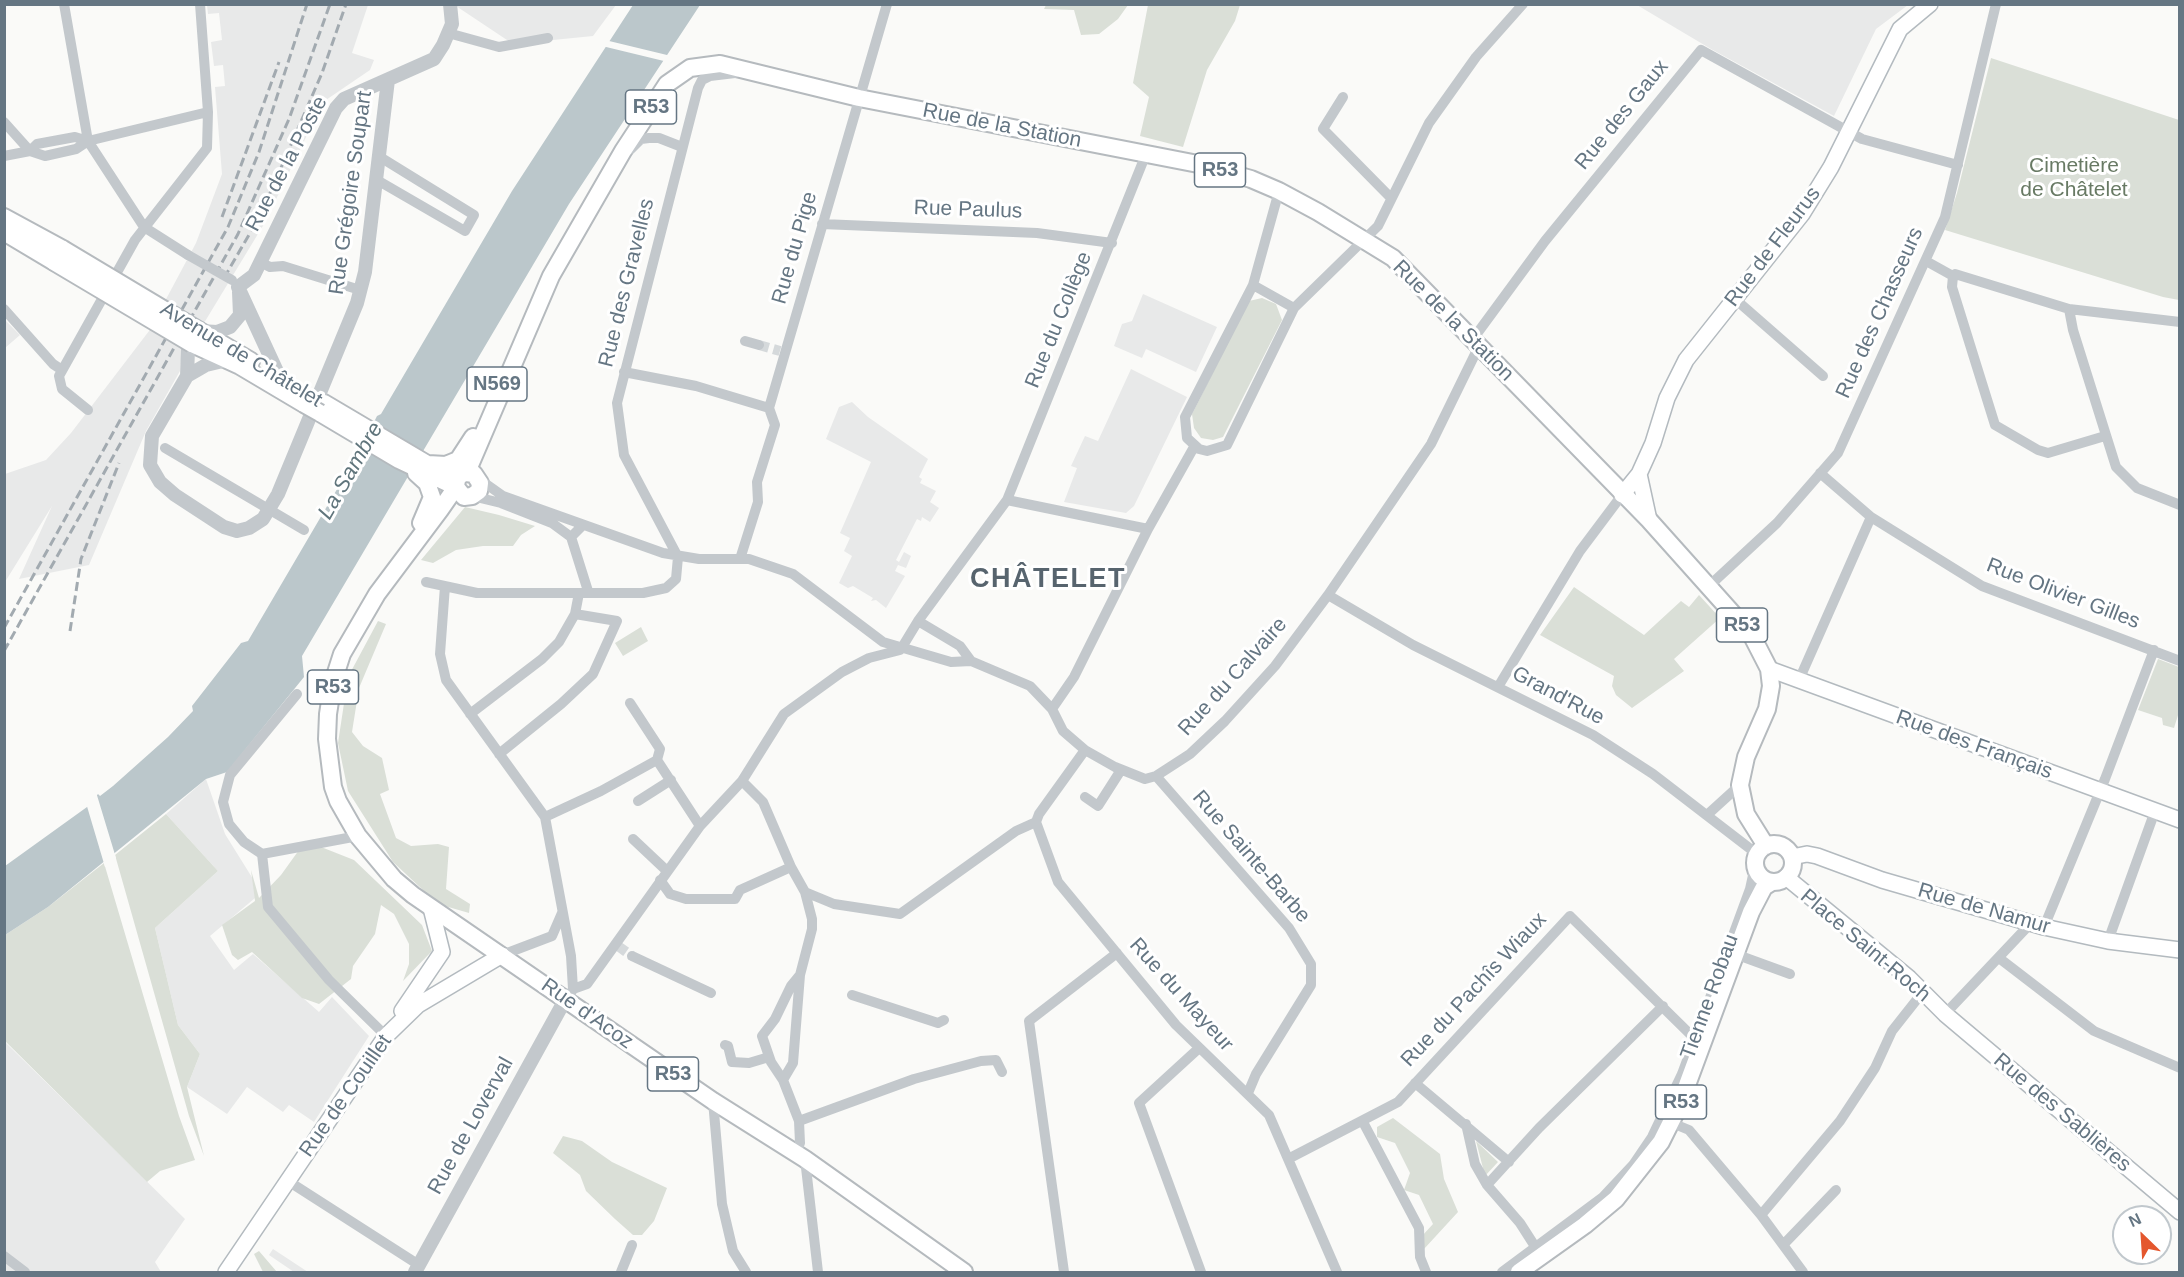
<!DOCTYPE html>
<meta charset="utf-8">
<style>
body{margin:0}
#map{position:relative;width:2184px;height:1277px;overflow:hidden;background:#fafaf8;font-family:Helvetica,sans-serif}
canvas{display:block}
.frame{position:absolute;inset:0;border:6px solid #657683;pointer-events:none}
.north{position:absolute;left:2112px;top:1205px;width:60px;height:60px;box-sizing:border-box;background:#fff;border:2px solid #c1c8cd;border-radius:50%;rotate:335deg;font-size:16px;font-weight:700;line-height:24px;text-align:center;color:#657683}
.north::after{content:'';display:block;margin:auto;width:21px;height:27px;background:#e4572e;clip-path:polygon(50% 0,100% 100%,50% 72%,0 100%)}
</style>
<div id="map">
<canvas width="2184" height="1277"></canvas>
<div class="frame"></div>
<div class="north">N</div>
</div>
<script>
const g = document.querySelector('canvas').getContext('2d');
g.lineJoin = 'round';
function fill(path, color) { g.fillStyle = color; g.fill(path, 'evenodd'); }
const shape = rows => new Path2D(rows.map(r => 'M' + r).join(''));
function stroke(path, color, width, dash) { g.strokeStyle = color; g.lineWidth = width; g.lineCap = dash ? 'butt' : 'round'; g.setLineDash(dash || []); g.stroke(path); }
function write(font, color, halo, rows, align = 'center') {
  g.font = font + ' Helvetica,sans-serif'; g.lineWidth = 6; g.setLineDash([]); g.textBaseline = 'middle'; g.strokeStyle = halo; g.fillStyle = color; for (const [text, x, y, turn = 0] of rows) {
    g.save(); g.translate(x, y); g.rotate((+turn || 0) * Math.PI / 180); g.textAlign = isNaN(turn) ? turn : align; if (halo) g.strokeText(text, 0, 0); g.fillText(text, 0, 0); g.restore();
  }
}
fill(shape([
 [453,4,616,5,593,36,513,44],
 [207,5,368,5,352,53,374,60,370,70,323,102,264,224,181,361,180,371,146,431,89,565,19,579,52,506,5,582,5,474,46,460,71,433,149,331,196,243,222,174,215,87,225,86,223,65,214,66,211,42,222,40,219,13,208,14],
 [1637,5,1908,5,1876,29,1834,116,1711,49],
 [1143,294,1217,327,1196,372,1146,349,1142,358,1114,346,1122,324,1132,321],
 [5,320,20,335,5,348],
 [1131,369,1187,397,1134,506,1126,513,1064,502,1077,468,1071,466,1085,436,1098,441],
 [852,402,868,417,928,459,919,477,922,479,920,483,936,491,930,502,939,508,930,522,922,517,921,521,917,519,896,560,899,562,904,552,911,556,906,568,898,565,895,571,905,576,886,608,876,600,871,601,873,598,853,586,848,588,839,583,852,556,844,551,850,538,840,533,871,462,826,439,839,407],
 [206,779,225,834,253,879,255,898,210,936,234,970,253,954,319,1012,332,997,369,1036,314,1122,289,1105,283,1112,247,1087,227,1114,187,1087,200,1054,178,1025,155,928,218,871,166,814],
 [4,1041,185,1219,155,1262,161,1272,5,1272],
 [273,1249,308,1272,294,1272,269,1255]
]), '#e8e9e9');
fill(shape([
 [1046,5,1046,4,1128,5,1118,19,1099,34,1081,35,1074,10,1044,9],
 [1148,5,1240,5,1235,21,1207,70,1183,147,1140,136,1149,97,1133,83],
 [1991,58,2179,120,2179,300,2163,297,1945,230,1957,193],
 [1262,298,1276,304,1282,320,1223,437,1213,440,1201,438,1194,428,1192,414,1249,301],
 [465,507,499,515,535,526,521,535,513,546,483,546,456,550,433,563,421,560],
 [1574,587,1644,635,1681,601,1689,607,1699,595,1720,618,1674,659,1684,671,1632,708,1616,695,1612,686,1614,676,1540,635],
 [378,621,386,624,359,688,352,732,363,746,382,758,389,790,380,794,396,838,411,846,438,844,449,847,446,889,470,904,469,913,438,904,393,862,348,791,338,743,348,677],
 [641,627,648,641,623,656,615,643],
 [2158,659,2179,667,2179,712,2174,728,2163,725,2162,718,2138,710],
 [166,814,218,871,155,928,178,1025,200,1054,187,1087,204,1156,189,1116,115,855],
 [316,845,354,860,422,925,432,951,403,981,409,964,409,944,394,914,381,905,375,934,353,966,351,979,319,1004,302,998,252,952,238,960,232,955,222,925,255,901,251,870,259,898,281,875,299,850],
 [104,863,179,1116,195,1160,160,1171,147,1182,5,1041,5,935,48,907],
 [1393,1118,1440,1154,1444,1179,1458,1212,1424,1249,1422,1236,1433,1224,1419,1195,1404,1190,1410,1173,1395,1143,1377,1137,1377,1127],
 [563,1136,582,1141,612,1162,667,1188,654,1221,642,1235,633,1235,615,1219,586,1191,580,1175,553,1153],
 [1476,1141,1498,1162,1485,1176],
 [259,1251,277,1272,263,1272,254,1254]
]), '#dadfd7');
fill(shape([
 [633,5,700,5,569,204,302,656,304,677,227,772,206,779,48,907,5,935,5,866,87,807,98,794,100,796,113,786,168,737,193,711,192,706,241,643,248,641,360,450,377,416,381,414,512,191]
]), '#bbc7cb');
fill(shape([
 [605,40,667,55,671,56,668,62,602,46],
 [96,792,116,858,105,867,86,803]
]), '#fafaf8');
stroke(shape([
 [759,345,780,351],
 [618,946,632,956]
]), '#d5d9db', 10, [10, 5]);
const secondary = shape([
 [1639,474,1649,520],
 [1622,495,1639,474,1653,443,1667,398,1686,360,1802,214,1831,167,1900,29,1930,4],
 [1769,669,2180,820],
 [1792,857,1807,854,1817,856,1882,880,2044,927,2108,941,2180,950],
 [1786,877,1909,978,1945,1014,2180,1212],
 [402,1011,442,952,431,908],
 [226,1272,386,1036,418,1005,502,955]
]);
const primary = shape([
 [4,217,63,249],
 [4,232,54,262],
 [200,331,251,361],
 [192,344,240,366,304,404],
 [320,413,399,460,456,487,464,497,472,496,479,491,480,483,474,474,466,473,452,476,444,474,324,403],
 [428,464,446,465,458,460,473,437],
 [416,473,427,483,432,497,421,523],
 '1755 863a19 19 0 1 1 38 0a19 19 0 1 1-38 0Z',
 [964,1272,805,1159,713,1101,413,895,394,879,358,836,338,801,333,787,327,739,328,714,333,682,342,654,377,594,440,510,456,487,457,479,470,465,551,276,623,151,667,84,690,68,720,64,859,98,1198,164,1251,179,1279,191,1318,212,1393,258,1649,520,1751,634,1769,669,1771,686,1767,709,1746,757,1740,785,1746,814,1766,846],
 [1519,1272,1585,1225,1616,1199,1661,1142,1680,1104,1751,912,1764,887,1772,882]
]);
stroke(secondary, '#b3babf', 18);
stroke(primary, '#b5babe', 20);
stroke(shape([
 [64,4,88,141,144,227,188,255],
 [448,33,499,47,548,38],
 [1343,97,1323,129,1391,198],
 [4,122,30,151],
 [631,149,641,139,649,138,659,138,682,147],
 [30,151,37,144,75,137,88,141],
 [4,156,30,151,45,156,76,149,88,141,208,112],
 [377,180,465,231,474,215,380,157],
 [822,224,1037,233,1112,243],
 [1926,261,1953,276,1955,274,2069,309,2180,322],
 [260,262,270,267,283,266,360,290],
 [1953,276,1952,287,1995,425,2038,450,2048,453,2105,436],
 [1253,285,1294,308,1227,445,1207,451,1199,449,1187,438,1185,417,1253,285,1279,191],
 [1735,299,1823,376],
 [1294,308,1378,226,1429,123,1476,57,1523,4],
 [4,309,53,364,62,370],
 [2069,309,2073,330,2116,467,2137,488,2180,505],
 [1473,339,1545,241,1701,50,1862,139,1958,165],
 [745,341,759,345],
 [624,372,696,386,769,408],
 [769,408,887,4],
 [88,410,62,389,59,376,135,240,207,148,208,112,200,4],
 [165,448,304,530],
 [1820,473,1871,517,1982,586,2180,661],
 [479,479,503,496,663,553,699,559,749,559,793,574,883,642,951,662,971,661,1030,686,1052,709,1063,731,1085,750,1115,767,1145,779,1156,776,1190,754,1225,721,1275,666,1328,595,1431,444,1479,346],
 [472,496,501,503,552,523,571,537],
 [1007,500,1148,529],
 [583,525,571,537,588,591],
 [678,557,624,455,617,403,698,88,702,80,710,76,735,73],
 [740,559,758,502,757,482,775,425,769,408],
 [426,582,477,593,643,593,666,588,676,579,678,557],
 [445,586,440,654,446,680,545,817,571,956,573,989,571,993],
 [1708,587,1777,523,1838,453,1945,217,1996,4],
 [1328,595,1413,645,1593,735,1653,774,1757,854],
 [918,621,960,646,971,661],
 [901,649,918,621,1007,500,1146,154],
 [1799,680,1871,517],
 [1498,687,1580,551,1622,495],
 [297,694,230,775,223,802,229,824,244,842,262,854,268,907,329,980,386,1036],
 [630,703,660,749,657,760],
 [1052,709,1074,677,1148,529,1194,447],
 [470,714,542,659,559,642,575,614,579,593],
 [1085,750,1039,814,1036,822,1058,882,1176,1025,1269,1115,1337,1272],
 [499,754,561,704,593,674,617,621,575,614],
 [657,760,700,826],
 [1156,776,1289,928,1311,964,1311,985,1256,1074,1248,1093],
 [742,781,763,802,791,867,805,892,812,919,812,929,800,975,791,986,775,1019,762,1036,771,1062,783,1080],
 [1085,797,1098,806,1121,770],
 [638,801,671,780],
 [1707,815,1740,785],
 [545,817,601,791,657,760],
 [633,839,667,871],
 [262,854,358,836],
 [660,880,670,894,686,899,735,899,740,890,791,867],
 [805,892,834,904,900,914,1016,831,1036,822],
 [2044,927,2105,779,2154,650],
 [2108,941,2155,811],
 [1735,954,1790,974],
 [502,955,552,936,562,913],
 [632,956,711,993],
 [1999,958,2094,1031,2180,1068],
 [573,989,587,984,700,826,742,781,784,714,842,672,869,658,900,650],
 [852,995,938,1023,944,1020],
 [1945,1014,2031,923],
 [725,1045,728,1046,732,1062,749,1063,769,1057],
 [1198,1049,1139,1103,1201,1272],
 [1415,1083,1509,1162],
 [713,1101,722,1204,733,1251,746,1272],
 [799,1121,914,1079,981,1061,996,1060,1002,1072],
 [1363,1122,1419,1228,1420,1257,1426,1272],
 [1672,1123,1689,1130,1761,1215,1803,1272],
 [1466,1124,1475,1164,1487,1185,1520,1223,1536,1248],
 [796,1153,800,1143,799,1121,783,1080,793,1063,800,975],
 [805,1159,818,1272],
 [1288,1159,1398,1102,1570,916,1694,1038],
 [288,1181,419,1265],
 [1487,1185,1539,1128,1663,1006],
 [1761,1215,1840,1121,1875,1068,1892,1031,1922,993],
 [1783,1245,1836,1190],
 [4,1256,25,1272],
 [621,1272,632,1245],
 [1064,1272,1029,1021,1117,953],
 [1502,1272,1603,1197,1633,1165,1652,1137,1682,1074,1750,889,1755,866]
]), '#c3c8cc', 10);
stroke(shape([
 [238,287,254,275,336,108,344,99,434,59,443,45,452,24,450,4],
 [238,287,280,378],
 [200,331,217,332,230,327,240,315,239,292],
 [188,350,187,376,152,436,150,465,160,482,175,495,224,527,237,531,249,528,263,519,278,494,357,303,365,272,388,80],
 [187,376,206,365,227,360],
 [415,1272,565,1000]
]), '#c3c8cc', 14);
stroke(secondary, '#fff', 15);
stroke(primary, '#fff', 16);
stroke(shape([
 [222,217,279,62],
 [224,278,261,214,322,73,346,4],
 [4,628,228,227,259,152,307,4],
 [70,631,81,559,119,463],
 [4,651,238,234,289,119,330,4]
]), '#a2aab0', 3, [9, 4.5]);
const primaryBridge = shape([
 [63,249,200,331],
 [54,262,192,344],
 [304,404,320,413]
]);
stroke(primaryBridge, '#b5babe', 20, []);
stroke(shape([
 [188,255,232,280]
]), '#c3c8cc', 10);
stroke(primaryBridge, '#fff', 16);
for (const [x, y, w] of [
 [651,107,51],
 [1220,170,51],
 [497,384,60],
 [1742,625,51],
 [333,687,51],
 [673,1074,51],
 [1681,1102,51]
]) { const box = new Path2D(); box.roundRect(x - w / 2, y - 17, w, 34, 4.5); g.fillStyle = '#fff'; g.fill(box); stroke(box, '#657683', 1.5); }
write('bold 20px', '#657683', null, [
 ["R53",651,107],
 ["R53",1220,170],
 ["N569",497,384],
 ["R53",1742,625],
 ["R53",333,687],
 ["R53",673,1074],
 ["R53",1681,1102]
]);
write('21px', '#657683', '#fff', [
 ["Rue des Gaux",1622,115,-51],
 ["Rue de la Station",1002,126,11],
 ["Rue de la Poste",287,164,-62],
 ["Rue Grégoire Soupart",351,193,-82],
 ["Rue Paulus",968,210,2],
 ["Rue de Fleurus",1773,247,-53],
 ["Rue du Pige",795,248,-74],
 ["Rue des Gravelles",627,283,-76],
 ["Rue des Chasseurs",1880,313,-66],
 ["Rue du Collège",1059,320,-68],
 ["Rue de la Station",1453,321,45],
 ["Avenue de Châtelet",241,355,31],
 ["Rue Olivier Gilles",2063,594,21],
 ["Rue du Calvaire",1233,677,-48],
 ["Grand'Rue",1558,696,28],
 ["Rue des Français",1974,745,20],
 ["Rue Sainte-Barbe",1251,857,49],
 ["Rue de Namur",1984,909,16],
 ["Place Saint-Roch",1865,946,40],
 ["Rue du Pachîs Wiaux",1474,990,-47],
 ["Rue du Mayeur",1181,995,48],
 ["Tienne Robau",1710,997,-70],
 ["Rue d'Acoz",587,1014,35],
 ["Rue de Couillet",346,1096,-55],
 ["Rue des Sablières",2062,1113,40],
 ["Rue de Loverval",471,1126,-61]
]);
write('21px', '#687a64', '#fff', [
 ["Cimetière",2074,166],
 ["de Châtelet",2074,190]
]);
write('italic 22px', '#60757c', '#fff', [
 ["La Sambre",351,471,-60]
]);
g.letterSpacing = '1.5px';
write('bold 27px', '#57646e', '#fff', [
 ["CHÂTELET",1048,580]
]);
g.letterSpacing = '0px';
</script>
